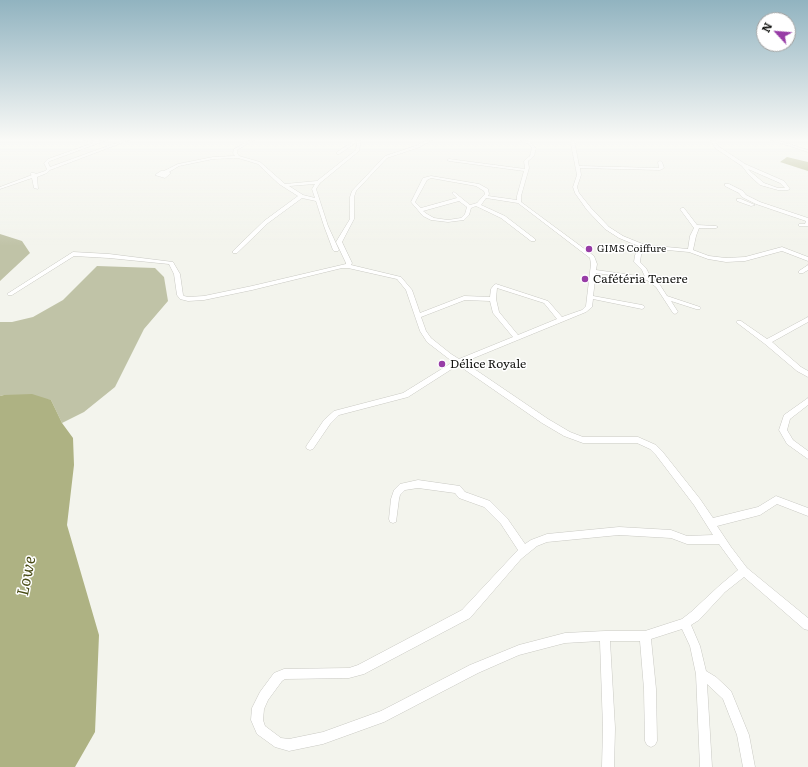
<!DOCTYPE html>
<meta charset="utf-8">
<style>
body{margin:0}
#map{position:relative;width:808px;height:767px;overflow:hidden;background:#f3f4ed;font-family:Literata,serif}
canvas{display:block}
.north{position:absolute;left:756px;top:12px;width:40px;height:40px;box-sizing:border-box;background:#fff;border:1px solid #a1a1a0;border-radius:50%;rotate:296deg;font-size:11px;font-weight:700;line-height:16px;text-align:center;color:#131411}
.north::after{content:'';display:block;margin:auto;width:14px;height:18px;background:#973ca6;clip-path:polygon(50% 0,100% 100%,50% 72%,0 100%)}
</style>
<div id="map">
<canvas width="808" height="767"></canvas>
<div class="north">N</div>
</div>
<script>
const g = document.querySelector('canvas').getContext('2d');
g.lineJoin = 'round';
function fill(path, color) { g.fillStyle = color; g.fill(path, 'evenodd'); }
const shape = rows => new Path2D(rows.map(r => 'M' + r).join(''));
function stroke(path, color, width, dash) { g.strokeStyle = color; g.lineWidth = width; g.lineCap = dash ? 'butt' : 'round'; g.setLineDash(dash || []); g.stroke(path); }
function write(font, color, halo, rows, align = 'center') {
  g.font = font + ' Literata,serif'; g.lineWidth = 3; g.setLineDash([]); g.textBaseline = 'middle'; g.strokeStyle = halo; g.fillStyle = color; for (const [text, x, y, turn = 0] of rows) {
    g.save(); g.translate(x, y); g.rotate((+turn || 0) * Math.PI / 180); g.textAlign = isNaN(turn) ? turn : align; if (halo) g.strokeText(text, 0, 0); g.fillText(text, 0, 0); g.restore();
  }
}
fill(shape([
 [0,234,22,241,30,253,0,281],
 [97,266,155,268,164,277,168,301,144,329,115,387,84,412,62,423,51,400,4,395,0,396,0,322,12,322,33,317,63,300]
]), '#c0c3a7');
fill(shape([
 [787,157,808,162,808,171,780,162],
 [32,394,51,400,62,423,73,438,74,465,67,525,99,635,95,732,75,767,0,767,0,396,4,395]
]), '#aeb283');
const minor = shape([
 [80,139,86,139,97,142,105,139,110,139,50,161,48,163,50,167,127,139,132,139,50,170,47,173,37,177,38,189,34,188,32,178,0,189,0,187,32,175,30,174,31,173,34,173,36,174,45,171,47,169,44,163,48,159,93,143,80,139],
 [252,139,256,139,237,150,237,153,239,156,260,162,285,184,317,181,356,150,357,142,339,154,337,154,337,152,357,139,361,139,359,151,320,183,316,189,328,226,339,250,338,251,334,251,333,250,324,226,316,201,302,198,268,223,237,253,233,253,233,251,264,221,298,196,279,184,258,164,238,158,213,159,179,166,169,172,171,173,165,178,155,175,161,171,164,171,178,164,213,157,235,156,233,153,234,149,252,139],
 [315,184,312,189,315,198,303,195,289,186,315,184],
 [429,139,434,139,420,147,387,158,356,191,354,197,354,219,342,242,352,263,351,265,401,277,412,290,420,313,464,296,490,297,491,289,494,285,496,284,548,301,562,317,582,310,586,306,591,264,590,258,518,203,486,198,481,205,505,216,535,239,535,241,531,241,501,218,476,206,471,208,469,215,464,220,448,222,431,220,423,216,411,202,423,178,431,176,479,184,488,189,489,194,488,196,517,200,517,196,524,171,449,161,447,160,449,159,525,169,524,161,530,156,532,148,528,144,518,139,523,139,530,142,536,148,534,156,528,161,529,168,521,196,521,202,594,256,597,264,596,270,645,277,642,270,634,262,635,255,641,247,619,238,605,229,587,210,575,193,573,187,577,175,570,139,574,139,579,166,659,168,658,162,660,161,662,162,664,168,660,170,580,168,581,175,577,187,579,193,591,208,609,227,623,236,645,245,688,249,690,236,694,228,680,209,682,208,684,208,697,225,716,226,718,227,716,228,699,228,696,236,693,250,709,256,726,258,745,257,782,247,808,257,808,261,782,251,745,261,726,262,708,259,689,252,645,248,641,255,640,262,646,268,651,278,660,285,667,296,700,307,701,308,700,309,696,309,671,301,678,312,675,314,673,313,656,287,647,280,596,273,593,296,642,305,644,306,645,307,644,308,642,309,593,299,592,307,586,312,464,362,548,419,570,432,583,437,638,437,656,445,662,451,700,499,713,518,758,507,776,496,808,508,808,516,777,504,760,515,717,526,731,547,747,568,808,618,808,630,804,629,744,577,725,592,699,620,691,625,700,646,706,671,716,677,731,691,749,735,755,767,743,767,737,735,723,699,707,684,712,767,700,767,696,674,690,646,682,629,651,639,656,689,657,741,655,745,651,747,647,745,645,741,644,689,640,641,610,641,615,728,614,767,602,767,603,728,600,641,565,643,519,655,478,673,384,722,323,744,289,751,275,747,257,734,251,720,252,708,260,692,274,673,284,669,349,668,358,665,462,610,518,550,501,524,484,507,459,498,455,493,418,488,405,490,400,495,399,499,396,522,393,523,390,522,389,519,391,499,394,490,400,484,418,480,460,486,465,492,490,501,507,518,525,544,531,540,547,534,619,527,671,530,687,536,713,535,694,505,656,455,650,449,637,443,583,443,564,436,542,423,458,365,408,397,339,415,330,424,313,449,310,450,307,449,306,447,307,445,324,420,334,411,403,393,453,362,427,342,420,331,406,290,397,279,348,268,342,268,252,290,204,300,188,301,180,299,177,295,174,274,169,264,109,258,74,256,12,295,8,295,7,294,73,252,109,254,173,262,180,274,183,295,184,296,188,297,204,296,252,286,346,264,346,263,336,242,350,219,350,197,352,191,385,156,418,145,429,139],
 [431,178,476,186,484,191,485,194,477,203,470,205,454,192,452,193,457,198,421,208,415,202,427,180,431,178],
 [459,201,467,207,465,214,461,218,448,220,434,218,427,214,423,211,459,201],
 [497,288,544,303,557,319,518,335,499,312,496,299,497,288],
 [465,300,490,301,493,313,513,337,459,359,451,354,431,338,426,331,421,317,465,300],
 [619,535,671,538,687,544,719,544,738,570,719,586,691,612,682,619,645,631,605,631,565,633,519,645,470,665,381,711,323,732,289,739,281,738,265,726,263,720,264,709,268,700,282,681,285,679,349,678,364,674,470,618,521,559,537,546,547,542,619,535],
 [710,139,714,139,718,146,745,164,784,181,790,189,788,190,778,190,760,185,749,175,742,166,715,148,710,139],
 [748,169,780,183,785,188,778,188,764,183,752,173,748,169],
 [768,139,773,139,808,150,808,152,768,139],
 [725,184,729,184,743,191,746,195,760,202,808,218,808,226,799,226,799,224,805,224,806,221,756,204,742,197,739,193,725,186,725,184],
 [737,199,741,199,755,205,751,206,737,201,737,199],
 [808,265,808,270,803,273,799,273,799,271,808,265],
 [808,317,808,322,772,342,801,367,808,371,808,377,797,371,765,344,736,322,737,321,741,321,767,339,808,317],
 [808,398,808,405,790,419,787,430,793,440,808,451,808,459,787,444,779,430,784,415,808,398]
]);
stroke(minor, '#c9c9c3', 1);
fill(minor, '#fff');
const sky = g.createLinearGradient(0, 0, 0, 246);
sky.addColorStop(0, '#91b3c0');
sky.addColorStop(0.57, '#fafaf7');
sky.addColorStop(1, '#fafaf700');
g.fillStyle = sky;
g.fillRect(0, 0, 808, 246);
for (const [x, y, r, color] of [
 [589,249,4,"#973ca6"],
 [585,279,4,"#973ca6"],
 [442,364,4,"#973ca6"]
]) { const dot = new Path2D(); dot.arc(x, y, r, 0, 2 * Math.PI); g.fillStyle = color; g.fill(dot); stroke(dot, '#fff', 1.5); }
write('10px', '#131411', '#fff', [
 ["GIMS Coiffure",597,249]
], 'left');
write('12px', '#131411', '#fff', [
 ["Cafétéria Tenere",593,279],
 ["Délice Royale",450,364]
], 'left');
write('italic 16px', '#494c15', '#fff', [
 ["Lowe",27,576,-79]
]);
</script>
